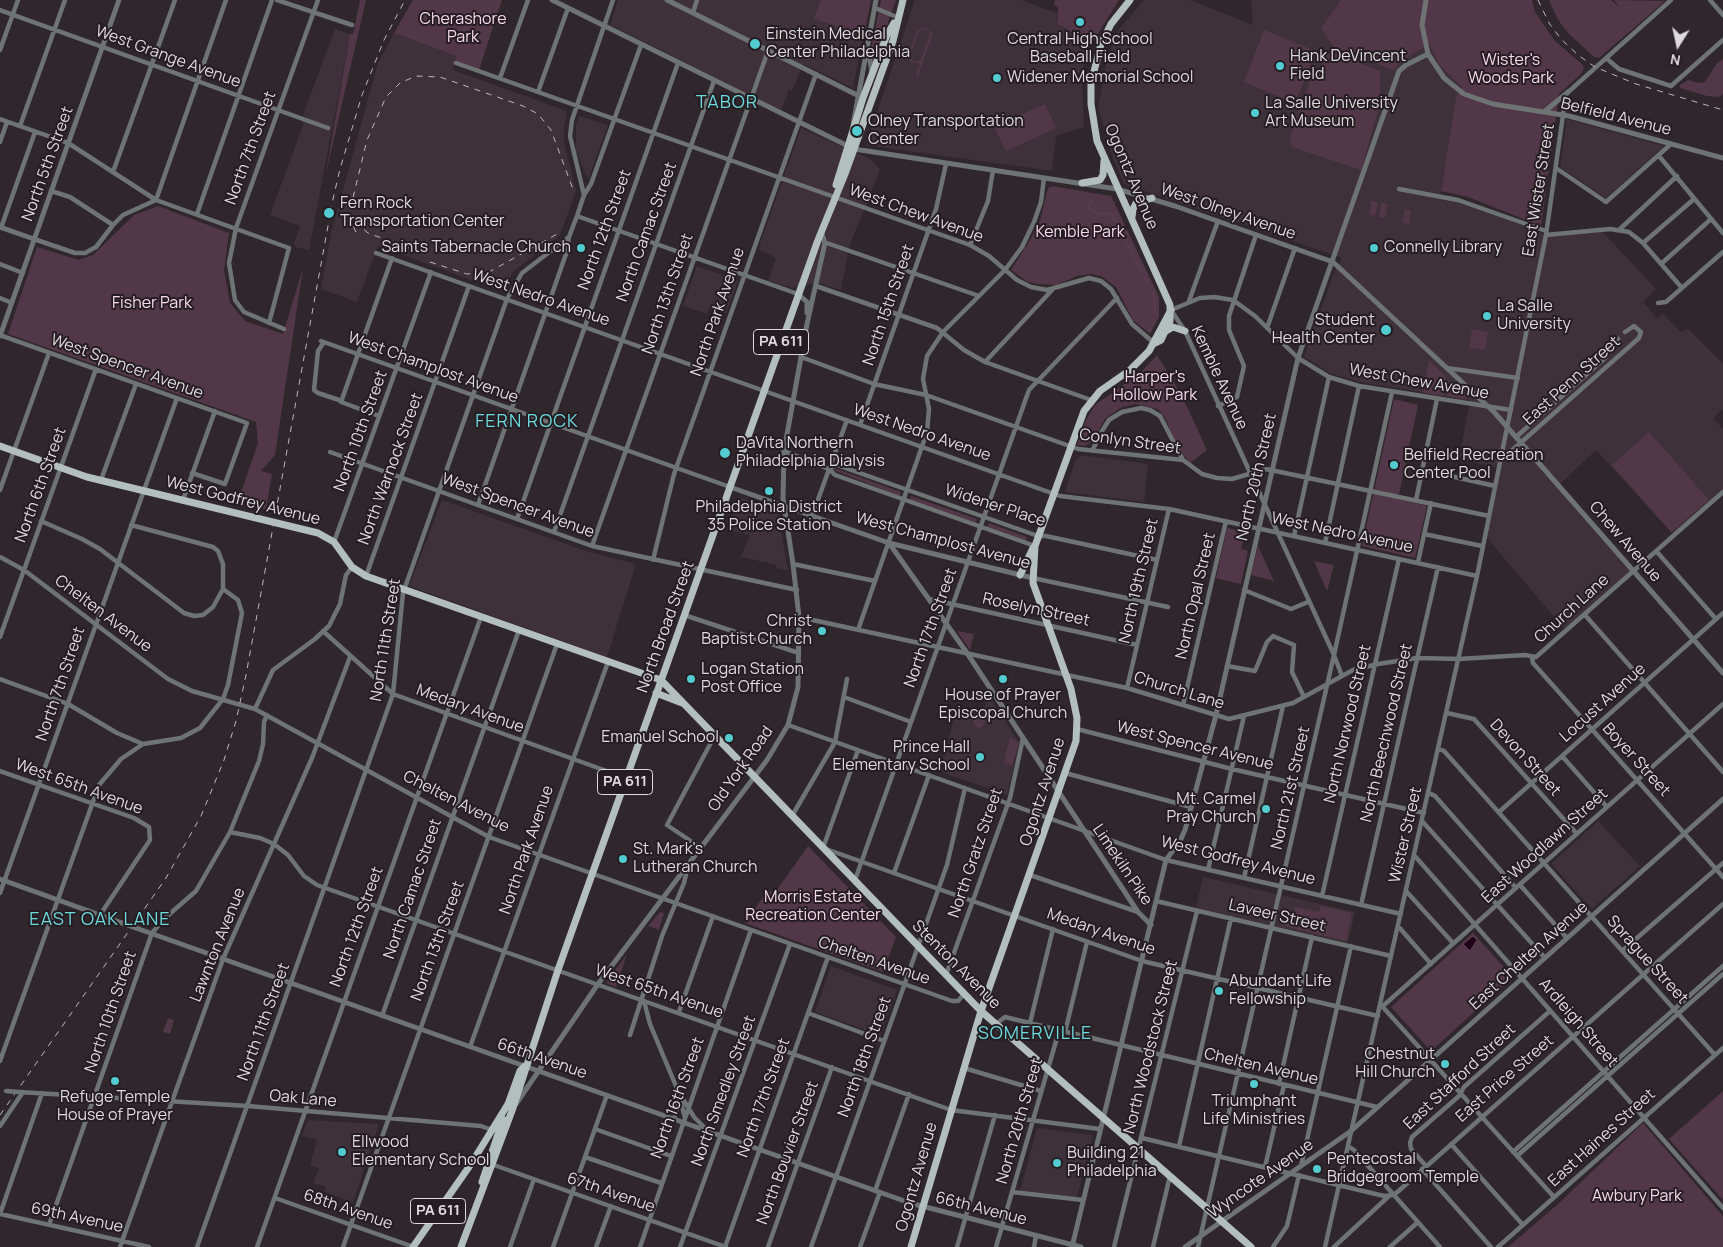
<!DOCTYPE html>
<style>
body{margin:0}
#map{position:relative;width:1723px;height:1247px;overflow:hidden;background:#2f272c;font-family:Manrope,sans-serif}
canvas{display:block}
.north{position:absolute;left:1653px;top:20px;width:50px;height:50px;-webkit-text-stroke:4px #251d22;paint-order:stroke;rotate:190deg;font-size:14px;font-weight:700;line-height:20px;text-align:center;color:#dfdadd}
.north::after{content:'';display:block;margin:auto;width:18px;height:22px;background:#dfdadd;clip-path:polygon(50% 0,100% 100%,50% 72%,0 100%)}
</style>
<div id="map">
<canvas width="1723" height="1247"></canvas>
<div class="north">N</div>
</div>
<script>
const g = document.querySelector('canvas').getContext('2d');
g.lineJoin = 'round';
function fill(path, color) { g.fillStyle = color; g.fill(path, 'evenodd'); }
const shape = rows => new Path2D(rows.map(r => 'M' + r).join(''));
function stroke(path, color, width, dash) { g.strokeStyle = color; g.lineWidth = width; g.lineCap = dash ? 'butt' : 'round'; g.setLineDash(dash || []); g.stroke(path); }
function write(font, color, halo, rows, align = 'center') {
  g.font = font + ' Manrope,sans-serif'; g.lineWidth = 4; g.setLineDash([]); g.textBaseline = 'middle'; g.strokeStyle = halo; g.fillStyle = color; for (const [text, x, y, turn = 0] of rows) {
    g.save(); g.translate(x, y); g.rotate((+turn || 0) * Math.PI / 180); g.textAlign = isNaN(turn) ? turn : align; if (halo) g.strokeText(text, 0, 0); g.fillText(text, 0, 0); g.restore();
  }
}
fill(shape([
 [618,0,870,0,853,88,803,64,792,91,789,90,781,110,610,25],
 [915,0,1021,0,1057,13,1056,20,1064,29,1091,45,1084,61,1082,86,1084,127,1056,136,1052,171,866,145],
 [1144,0,1190,0,1253,25,1251,0,1341,0,1321,28,1401,61,1430,44,1439,65,1462,86,1456,96,1440,196,1456,199,1546,235,1600,229,1656,289,1643,302,1657,318,1663,314,1681,332,1688,329,1723,364,1723,409,1713,418,1723,429,1723,492,1674,535,1596,450,1559,485,1634,571,1566,631,1488,539,1485,533,1498,468,1459,459,1470,400,1359,382,1330,373,1304,357,1333,275,1342,258,1124,184,1113,158,1098,108,1107,58,1119,29],
 [335,29,350,34,309,250,296,247,294,244,300,226,270,215,306,117,303,115],
 [394,33,456,56,453,70,567,111,564,127,564,143,576,191,560,235,513,272,502,291,378,246,357,302,321,289,331,233,378,63],
 [579,116,608,125,588,180,576,151,576,125],
 [1567,119,1664,146,1606,198,1560,167],
 [801,128,872,160,880,170,849,247,841,290,819,283,792,288,768,281,776,258,758,249],
 [697,266,738,281,726,314,709,308,707,314,683,306],
 [1081,455,1148,464,1144,502,1065,492,1075,461],
 [739,497,777,510,788,570,776,568,777,565,741,557,750,535,727,530],
 [442,500,586,551,636,564,607,657,409,586],
 [988,695,1019,742,1007,795,941,772,956,708,983,714],
 [1598,821,1640,866,1592,909,1551,864],
 [1203,877,1355,912,1348,943,1196,908],
 [831,966,897,990,880,1035,815,1012],
 [308,1120,379,1124,353,1202,324,1192,326,1187,313,1183,319,1168,310,1165,317,1140,302,1136],
 [1037,1128,1093,1135,1077,1197,1020,1191]
]), '#3f3139');
fill(shape([
 [360,0,366,0,326,173,350,34,353,34],
 [413,0,502,0,479,70,455,62,456,56,394,33],
 [821,0,871,0,863,41,833,25,814,19],
 [881,0,896,0,872,65,870,54],
 [1055,0,1119,0,1091,45,1057,23,1058,8,1054,4],
 [1341,0,1532,0,1535,12,1555,41,1584,66,1582,73,1559,94,1541,226,1468,197,1441,191,1456,96,1462,87,1439,65,1430,44,1401,61,1394,70,1335,48,1321,28],
 [1549,0,1611,0,1619,7,1614,0,1665,1,1599,58,1594,57,1569,34,1558,20],
 [923,27,933,33,918,76,916,75,920,64,911,62,908,55,917,31],
 [922,29,927,30,930,35,921,59,916,62,911,59,911,54,918,33],
 [1264,30,1316,51,1295,103,1244,82],
 [1330,52,1380,71,1380,103,1361,170,1292,147,1290,138,1309,84],
 [1723,59,1723,93,1720,97,1707,96,1680,88,1680,85,1688,80,1698,83,1705,82,1717,63],
 [1045,104,1056,128,1006,151,994,127],
 [1052,186,1111,196,1159,297,1159,317,1150,334,1133,320,1116,287,1101,276,1091,274,1077,276,1056,285,1037,284,1028,282,1011,270,1030,240,1040,221,1048,188],
 [1371,201,1378,202,1375,216,1369,215],
 [1381,203,1388,204,1385,218,1379,217],
 [158,206,229,233,224,270,230,303,245,321,283,334,303,268,275,455,261,471,272,474,266,509,237,504,258,443,256,422,8,334,37,247,79,260,93,255,134,215],
 [1405,209,1411,210,1409,224,1402,223],
 [1472,329,1488,332,1485,350,1469,348],
 [1157,355,1182,396,1207,450,1190,463,1179,450,1165,418,1158,409,1136,404,1122,407,1105,419,1092,442,1084,446,1077,445,1086,420,1095,405,1141,372],
 [1429,360,1446,377,1444,396,1423,393],
 [1449,381,1467,397,1465,400,1446,396],
 [1394,399,1418,405,1398,499,1427,506,1415,558,1362,546],
 [1649,432,1709,500,1671,532,1612,465],
 [837,469,901,492,900,496,833,470],
 [911,496,977,519,976,523,910,500],
 [989,523,1027,537,1026,541,987,527],
 [1227,528,1245,532,1241,549,1248,551,1241,584,1216,578],
 [1258,546,1274,581,1251,575],
 [1314,561,1334,565,1327,591],
 [957,631,974,634,970,650],
 '973.5 722a5.5 5.5 0 1 1 11 0a5.5 5.5 0 1 1-11 0Z',
 [1010,736,1019,743,1012,766,1004,762],
 [808,846,896,937,883,972,745,923,768,890,774,894],
 [1321,906,1352,913,1346,941,1279,925,1292,921,1295,907,1319,912],
 [660,912,664,913,659,930,648,926],
 [1473,933,1513,977,1431,1051,1391,1007],
 [627,954,616,987,606,983],
 [168,1018,174,1020,170,1034,163,1032],
 [1723,1091,1723,1200,1669,1139],
 [1643,1123,1723,1216,1723,1247,1508,1247,1558,1204]
]), '#523748');
const water = shape([
 [1388,459,1401,462,1399,471,1387,465,1388,459],
 [1473,936,1477,940,1470,951,1463,944,1473,936]
]);
fill(water, '#220018');
stroke(water, '#5b4153', 1);
stroke(shape([
 [1092,200,1089,208,1099,214,1112,214,1118,225,1154,296,1156,314],
 [1149,331,1155,321]
]), '#5b4153', 1);
stroke(shape([
 [277,0,352,25],
 [1710,0,1723,15],
 [875,8,897,17],
 [0,10,328,128],
 [693,13,697,0],
 [0,50,18,0],
 [1606,58,1619,69,1671,86,1723,40],
 [456,63,970,245,989,256,1017,280,1031,287,1047,290,1089,278,1101,281,1111,289,1132,324,1154,343],
 [500,78,528,0],
 [538,92,568,8],
 [0,119,68,143,156,200,289,248,269,323],
 [20,126,65,0],
 [0,142,7,122],
 [1659,156,1723,233],
 [1556,168,1606,202,1671,144],
 [113,172,175,0],
 [1399,189,1458,200,1546,231],
 [51,191,70,197,113,225],
 [584,195,591,184,641,45],
 [197,214,272,0],
 [577,216,798,294],
 [1,228,35,132],
 [1620,229,1677,176],
 [1546,235,1610,229,1629,232,1643,243,1682,288],
 [34,239,75,253,85,253,96,247,113,225,123,215,156,200,226,0],
 [824,242,979,296],
 [1643,243,1694,199],
 [970,245,988,201,993,170],
 [376,253,1060,496,1169,509,1477,576],
 [0,264,23,273],
 [1661,264,1711,219],
 [816,286,937,328,964,350,985,362,1091,400],
 [0,298,12,303],
 [1189,301,1218,221],
 [1658,303,1666,302,1723,252],
 [1267,328,1295,248],
 [284,329,244,312,235,300,229,263,236,228,318,0],
 [785,331,804,338],
 [0,335,247,423,225,484,192,473],
 [321,341,730,487],
 [324,342,318,351,314,390,318,393,342,401],
 [801,357,874,384,926,395,1078,449,1183,460,1202,474,1217,478,1232,479,1266,469,1489,516],
 [985,362,1053,289],
 [1447,368,1518,378],
 [1218,406,1237,397,1244,366,1229,330,1229,316,1256,235],
 [379,416,341,402,392,258],
 [860,425,936,209,946,164],
 [1516,437,1606,357,1610,346,1618,339],
 [784,451,829,469,835,475,1035,546],
 [1092,451,1102,431,1109,420,1122,412,1141,408,1150,410,1160,416,1183,460],
 [330,452,592,546,797,590],
 [1500,461,1639,338,1641,332,1634,326,1625,332],
 [829,469,837,465,1038,536,1046,536,1157,560],
 [1423,470,1495,486],
 [101,480,136,384],
 [0,490,49,353],
 [183,500,215,411],
 [1416,500,1437,399],
 [478,505,566,254,569,237],
 [812,516,847,420],
 [517,519,678,63],
 [41,521,82,539,100,549,184,613,194,616,203,615,213,607,223,589],
 [131,525,213,547,218,551,223,564,223,589],
 [554,532,714,81],
 [1424,534,1482,546],
 [1294,536,1329,377],
 [334,542,431,272],
 [1325,543,1359,386],
 [592,546,768,51],
 [1657,552,1716,619],
 [0,557,24,570,168,679,192,691,255,709,489,837,952,1001,958,1001,964,994],
 [653,560,674,474,816,74],
 [1418,562,1431,503],
 [793,564,875,581],
 [366,576,469,286],
 [1033,578,1168,607],
 [1244,590,1291,609,1308,602],
 [929,599,1137,645],
 [684,615,799,653],
 [1585,615,1723,772],
 [799,617,1127,688,1229,719,1293,703,1353,670,1378,664,1417,658,1459,659,1525,655,1536,657,1723,492],
 [858,630,927,432,929,409,923,379,927,356,943,332,1005,270,1022,247,1034,222,1041,202,1044,178],
 [323,631,393,694,626,778],
 [0,637,96,369],
 [1532,658,1533,663,1723,877],
 [1227,666,1255,671,1267,642,1273,636,1294,645,1292,672,1304,697],
 [1342,676,1334,655,1185,331,1171,310,1200,298,1214,297,1233,300,1255,316,1298,358,1329,377,1359,386,1511,410],
 [0,679,68,704,117,733,143,744],
 [1127,688,1169,509],
 [844,697,911,722],
 [1183,705,1226,521],
 [255,709,273,670,315,639,329,626,340,604,346,575,352,567],
 [1447,713,1474,719,1577,834],
 [788,725,1166,860,1401,914],
 [1077,729,1232,769,1424,813],
 [1439,749,1444,751,1715,1055],
 [858,750,823,848,1142,961,1378,1016],
 [1562,756,1607,807],
 [0,771,134,818,149,827,150,840,100,915],
 [1065,773,1191,807],
 [1429,793,1435,796,1516,888],
 [1499,812,1723,613],
 [792,816,835,742,847,679],
 [1422,821,1545,958],
 [230,832,260,838,274,844,288,855,304,876,317,885,951,1110,1100,1129],
 [701,848,667,825,715,735],
 [1414,855,1723,1208],
 [1208,870,1244,716],
 [894,873,929,775],
 [1030,875,1138,912],
 [1244,878,1283,706],
 [855,880,1029,390,1117,298],
 [1520,885,1567,938],
 [1406,891,1453,943],
 [0,893,177,398],
 [1322,896,1399,559],
 [1156,901,1391,956],
 [1361,905,1438,567],
 [1398,926,1431,964],
 [1622,951,1723,863],
 [946,975,1010,798,1023,738],
 [644,1001,650,1024,678,1091,694,1117,708,1131],
 [1381,1005,1554,1197],
 [1383,1006,1723,704],
 [679,1012,713,916],
 [808,1013,884,1041],
 [382,1016,519,630],
 [1030,1023,1053,929],
 [996,1024,1005,1017,1377,1107],
 [1065,1032,1087,942],
 [630,1035,662,936,684,883,688,866],
 [470,1047,608,662],
 [0,1061,99,785,121,759,143,744,181,738,200,728,223,699,228,685,242,613,238,600,223,589],
 [964,1068,1041,1091],
 [1279,1084,1312,937],
 [678,1091,685,1118],
 [19,1092,248,1106,481,1126,492,1130],
 [674,1119,679,1103],
 [0,1126,23,1092],
 [595,1129,671,1156],
 [1142,1138,1384,1196,1394,1195,1723,904],
 [1451,1144,1523,1225],
 [1179,1146,1231,918],
 [1348,1146,1354,1150,1440,1247],
 [1513,1152,1723,966],
 [1517,1156,1723,974],
 [585,1157,661,1183],
 [491,1164,726,1247],
 [1301,1166,1351,946],
 [1426,1166,1411,1149,1410,1143,1412,1137,1459,1096,1464,1087,1550,1011],
 [1265,1167,1284,1085],
 [1422,1169,1491,1247],
 [875,1191,909,1094],
 [1012,1192,1083,1200],
 [275,1198,414,1247],
 [0,1214,149,1247],
 [0,1214,42,1093],
 [49,1225,152,933,165,918,196,891,230,832,259,761,263,744,264,722,267,715],
 [120,1247,223,959,312,758,350,657],
 [197,1247,393,694,403,593,507,299,522,273,569,237,577,216,584,195,570,136,572,120,613,0],
 [257,1247,481,617],
 [343,1247,557,644],
 [510,1247,534,1179],
 [553,1247,607,1095],
 [596,1247,611,1206],
 [640,1247,751,930],
 [680,1247,790,944],
 [725,1247,828,957],
 [768,1247,832,1067],
 [811,1247,947,865,965,788],
 [860,1247,880,1192],
 [957,1247,995,1115],
 [996,1247,1059,1031],
 [1034,1247,1036,1236],
 [1114,1247,1197,911],
 [1153,1247,1170,1176],
 [1198,1247,1334,655,1392,392],
 [1273,1247,1287,1226,1299,1175],
 [1325,1247,1477,576,1546,235,1566,94,1671,0],
 [1334,1247,1389,1196],
 [1390,1247,1418,1222],
 [1498,1247,1723,1048]
]), '#6e7373', 4.5);
stroke(shape([
 [552,0,854,149,1117,189,1175,206,1333,262,1494,412,1723,673],
 [667,0,857,95],
 [1426,0,1422,25,1428,54,1444,78,1464,94,1493,104,1569,116,1723,158],
 [868,48,872,72],
 [1544,112,1568,92],
 [853,125,876,0],
 [0,227,34,239],
 [798,294,807,302,807,313],
 [0,336,119,0],
 [730,487,889,543,1033,578],
 [889,543,967,653,1138,912,1151,925],
 [0,879,122,923],
 [136,928,910,1203,1081,1247],
 [516,1104,598,984,767,760,788,725,798,687,799,617,793,564,783,498,784,451,807,324,825,243,821,231],
 [1072,1247,1166,860,1180,841,1185,830,1216,715,1298,358,1399,71,1406,65,1428,54],
 [1185,1247,1351,1131,1723,799]
]), '#6e7373', 5);
stroke(shape([
 [1130,0,1111,24,1101,44,1091,83,1091,104,1097,141,1170,305,1170,321,1161,340,1155,343],
 [1082,183,1100,180,1103,175,1104,161],
 [836,185,863,98,887,35,894,23],
 [1132,217,1133,209,1136,203,1152,198],
 [1166,331,1173,327,1185,331],
 [0,446,87,477,318,533,334,542,352,567,366,576,661,680,981,1011,1251,1247],
 [1020,575,1033,548],
 [656,693,682,703],
 [507,1107,520,1071,525,1066],
 [482,1182,503,1119],
 [413,1247,471,1164,508,1104],
 [461,1247,513,1108,558,970,818,240,845,174,893,41,903,0],
 [911,1247,981,1011,1076,741,1077,718,1071,689,1033,583,1035,546,1084,411,1100,391,1130,370,1149,351,1171,310]
]), '#b3bebe', 7);
stroke(shape([
 [1538,0,1549,23,1561,39,1578,55,1595,67,1636,84,1723,110],
 [330,212,340,169,362,95,384,40,405,0],
 [355,222,368,233,423,253],
 [356,232,352,224,350,210,367,140,386,97,400,83,416,76,440,77,523,106,538,114,551,130,574,192],
 [430,262,467,274,489,272,559,233],
 [0,1115,166,878,201,816,224,760,236,721,246,675,330,215]
]), '#bdb7ba', 1, [6, 6]);
stroke(shape([
 [6,1091,19,1092]
]), '#6e7373', 4.5);
stroke(shape([
 [122,923,136,928]
]), '#6e7373', 5);
for (const [x, y, r, color] of [
 [1080,22,5,"#52ccd0"],
 [755,44,6,"#52ccd0"],
 [1280,66,5,"#52ccd0"],
 [997,78,5,"#52ccd0"],
 [1255,113,5,"#52ccd0"],
 [857,131,6,"#52ccd0"],
 [329,213,6,"#52ccd0"],
 [581,248,5,"#52ccd0"],
 [1374,248,5,"#52ccd0"],
 [1487,316,5,"#52ccd0"],
 [1386,330,6,"#52ccd0"],
 [725,453,6,"#52ccd0"],
 [1394,465,5,"#52ccd0"],
 [769,491,5,"#52ccd0"],
 [822,631,5,"#52ccd0"],
 [691,679,5,"#52ccd0"],
 [1003,679,5,"#52ccd0"],
 [729,738,5,"#52ccd0"],
 [980,757,5,"#52ccd0"],
 [1266,809,5,"#52ccd0"],
 [623,859,5,"#52ccd0"],
 [1219,991,5,"#52ccd0"],
 [1445,1064,5,"#52ccd0"],
 [115,1081,5,"#52ccd0"],
 [1254,1084,5,"#52ccd0"],
 [342,1152,5,"#52ccd0"],
 [1057,1163,5,"#52ccd0"],
 [1317,1169,5,"#52ccd0"]
]) { const dot = new Path2D(); dot.arc(x, y, r, 0, 2 * Math.PI); g.fillStyle = color; g.fill(dot); stroke(dot, '#251d22', 2); }
for (const [x, y, w] of [
 [781,342,55],
 [625,782,55],
 [438,1211,55]
]) { const box = new Path2D(); box.roundRect(x - w / 2, y - 12.5, w, 25, 4); g.fillStyle = '#251d22'; g.fill(box); stroke(box, '#dfdadd', 1); }
write('bold 15px', '#dfdadd', null, [
 ["PA 611",781,342],
 ["PA 611",625,782],
 ["PA 611",438,1211]
]);
write('16px', '#f7d8ea', '#251d22', [
 ["Cherashore",463,20],
 ["Park",463,38],
 ["Wister's",1511,61],
 ["Woods Park",1511,79],
 ["Kemble Park",1080,233],
 ["Fisher Park",152,304],
 ["Harper's",1155,378],
 ["Hollow Park",1155,396],
 ["Morris Estate",813,898],
 ["Recreation Center",813,916],
 ["Awbury Park",1637,1197]
]);
write('16px', '#dfdadd', '#251d22', [
 ["Einstein Medical",766,35],
 ["Center Philadelphia",766,53],
 ["Central High School",1080,40,"center"],
 ["Baseball Field",1080,58,"center"],
 ["Hank DeVincent",1290,57],
 ["Field",1290,75],
 ["Widener Memorial School",1007,78],
 ["La Salle University",1265,104],
 ["Art Museum",1265,122],
 ["Olney Transportation",868,122],
 ["Center",868,140],
 ["Fern Rock",340,204],
 ["Transportation Center",340,222],
 ["Saints Tabernacle Church",571,248,"right"],
 ["Connelly Library",1384,248],
 ["La Salle",1497,307],
 ["University",1497,325],
 ["Student",1375,321,"right"],
 ["Health Center",1375,339,"right"],
 ["DaVita Northern",736,444],
 ["Philadelphia Dialysis",736,462],
 ["Belfield Recreation",1404,456],
 ["Center Pool",1404,474],
 ["Philadelphia District",769,508,"center"],
 ["35 Police Station",769,526,"center"],
 ["Christ",812,622,"right"],
 ["Baptist Church",812,640,"right"],
 ["Logan Station",701,670],
 ["Post Office",701,688],
 ["House of Prayer",1003,696,"center"],
 ["Episcopal Church",1003,714,"center"],
 ["Emanuel School",719,738,"right"],
 ["Prince Hall",970,748,"right"],
 ["Elementary School",970,766,"right"],
 ["Mt. Carmel",1256,800,"right"],
 ["Pray Church",1256,818,"right"],
 ["St. Mark's",633,850],
 ["Lutheran Church",633,868],
 ["Abundant Life",1229,982],
 ["Fellowship",1229,1000],
 ["Chestnut",1435,1055,"right"],
 ["Hill Church",1435,1073,"right"],
 ["Refuge Temple",115,1098,"center"],
 ["House of Prayer",115,1116,"center"],
 ["Triumphant",1254,1102,"center"],
 ["Life Ministries",1254,1120,"center"],
 ["Ellwood",352,1143],
 ["Elementary School",352,1161],
 ["Building 21",1067,1154],
 ["Philadelphia",1067,1172],
 ["Pentecostal",1327,1160],
 ["Bridgegroom Temple",1327,1178]
], 'left');
write('16px', '#dfdadd', '#251d22', [
 ["West Grange Avenue",168,57,20],
 ["Belfield Avenue",1616,117,14],
 ["North 7th Street",251,148,-70],
 ["North 5th Street",48,164,-70],
 ["Ogontz Avenue",1131,177,67],
 ["East Wister Street",1539,190,-81],
 ["West Olney Avenue",1228,212,19],
 ["West Chew Avenue",916,214,20],
 ["North 12th Street",605,230,-70],
 ["North Camac Street",647,232,-70],
 ["North 13th Street",668,294,-71],
 ["West Nedro Avenue",541,298,19],
 ["North 15th Street",889,305,-71],
 ["North Park Avenue",718,312,-71],
 ["West Spencer Avenue",127,367,20],
 ["West Champlost Avenue",433,368,20],
 ["Kemble Avenue",1219,378,65],
 ["East Penn Street",1572,381,-42],
 ["West Chew Avenue",1419,382,10],
 ["North 10th Street",361,431,-70],
 ["West Nedro Avenue",922,433,19],
 ["Conlyn Street",1130,442,8],
 ["North Warnock Street",391,469,-70],
 ["North 20th Street",1257,477,-77],
 ["North 6th Street",41,485,-70],
 ["West Godfrey Avenue",243,501,14],
 ["West Spencer Avenue",518,506,20],
 ["Widener Place",995,506,18],
 ["West Nedro Avenue",1342,533,12],
 ["West Champlost Avenue",943,541,15],
 ["Chew Avenue",1625,542,49],
 ["North 19th Street",1139,581,-77],
 ["North Opal Street",1196,596,-77],
 ["Church Lane",1572,609,-42],
 ["Roselyn Street",1036,610,12],
 ["Chelten Avenue",103,614,37],
 ["North Broad Street",666,627,-70],
 ["North 17th Street",931,628,-70],
 ["North 11th Street",386,640,-81],
 ["North 7th Street",61,684,-71],
 ["Church Lane",1179,691,17],
 ["Locust Avenue",1603,703,-42],
 ["Medary Avenue",470,709,20],
 ["North Norwood Street",1348,724,-77],
 ["North Beechwood Street",1387,733,-77],
 ["West Spencer Avenue",1195,746,14],
 ["Devon Street",1525,758,48],
 ["Boyer Street",1636,760,48],
 ["Old York Road",741,769,-55],
 ["West 65th Avenue",79,787,20],
 ["North 21st Street",1291,788,-77],
 ["Ogontz Avenue",1043,792,-72],
 ["Chelten Avenue",456,802,27],
 ["Wister Street",1406,835,-77],
 ["East Woodlawn Street",1545,846,-42],
 ["North Park Avenue",527,850,-71],
 ["North Gratz Street",976,853,-71],
 ["West Godfrey Avenue",1238,861,14],
 ["Limekiln Pike",1122,865,56],
 ["North Camac Street",413,889,-71],
 ["Laveer Street",1277,916,13],
 ["North 12th Street",357,927,-70],
 ["Medary Avenue",1101,932,19],
 ["North 13th Street",438,941,-70],
 ["Lawnton Avenue",218,945,-68],
 ["East Chelten Avenue",1529,956,-42],
 ["Sprague Street",1647,960,48],
 ["Chelten Avenue",874,961,19],
 ["Stenton Avenue",956,965,45],
 ["West 65th Avenue",659,992,19],
 ["North 10th Street",111,1012,-71],
 ["North 11th Street",264,1022,-70],
 ["Ardleigh Street",1578,1023,49],
 ["North Woodstock Street",1151,1047,-76],
 ["North 18th Street",865,1057,-70],
 ["66th Avenue",542,1059,19],
 ["Chelten Avenue",1261,1067,13],
 ["East Stafford Street",1460,1077,-43],
 ["East Price Street",1505,1079,-41],
 ["North Smedley Street",724,1091,-70],
 ["North 16th Street",678,1098,-70],
 ["North 17th Street",764,1098,-70],
 ["Oak Lane",303,1099,5],
 ["North 20th Street",1020,1121,-74],
 ["East Haines Street",1602,1138,-42],
 ["North Bouvier Street",788,1153,-70],
 ["Ogontz Avenue",917,1177,-74],
 ["Wyncote Avenue",1261,1179,-35],
 ["67th Avenue",611,1193,19],
 ["66th Avenue",981,1209,14],
 ["68th Avenue",348,1210,19],
 ["69th Avenue",77,1218,12]
]);
g.letterSpacing = '1px';
write('18px', '#6cd9dc', '#251d22', [
 ["TABOR",727,103],
 ["FERN ROCK",527,422],
 ["EAST OAK LANE",100,920],
 ["SOMERVILLE",1035,1034]
]);
g.letterSpacing = '0px';
</script>
